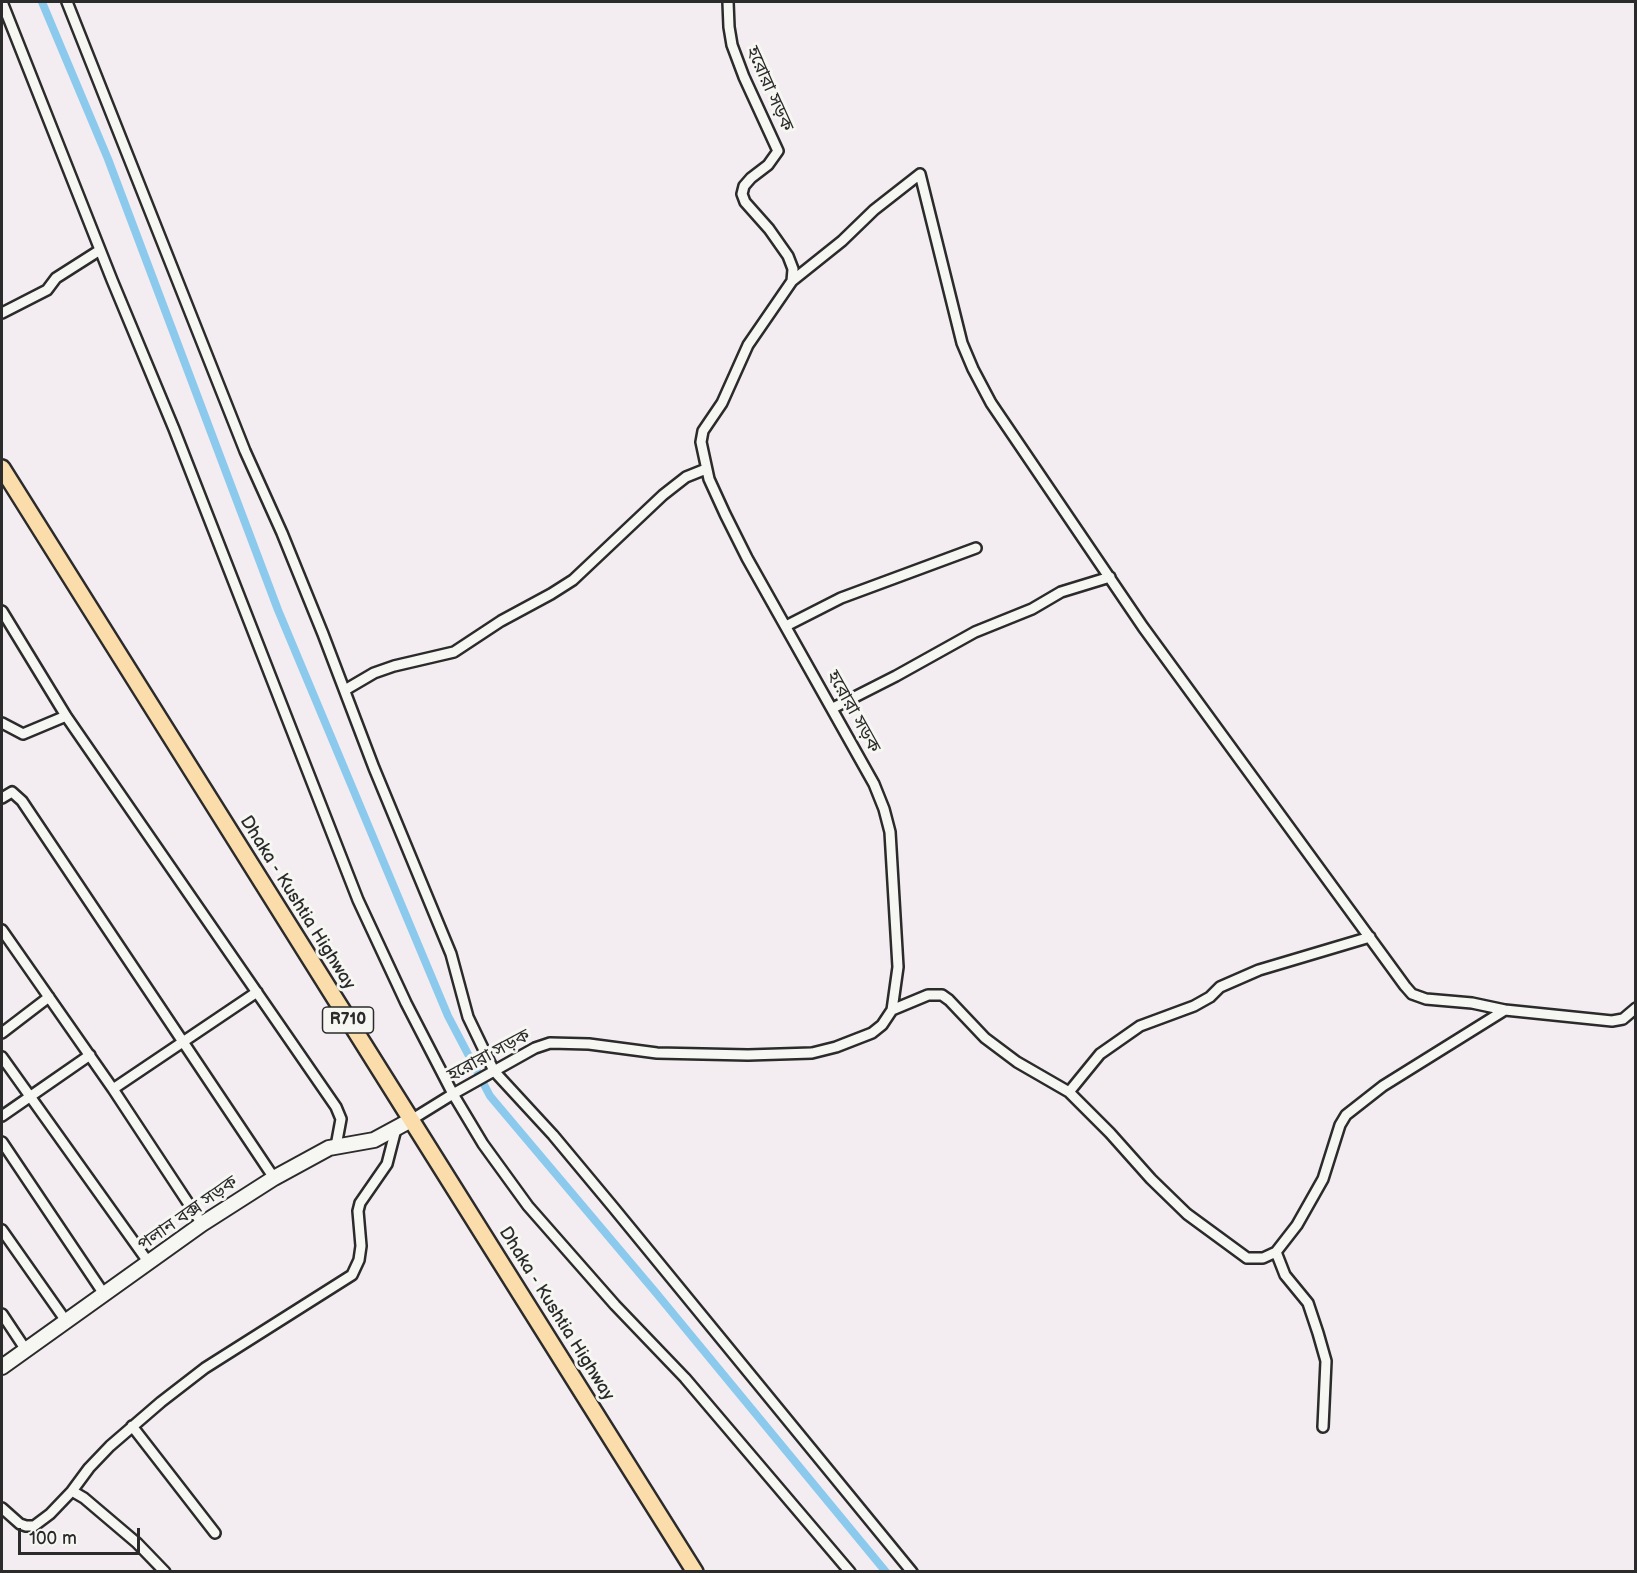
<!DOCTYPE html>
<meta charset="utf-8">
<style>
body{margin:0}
#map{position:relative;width:1637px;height:1573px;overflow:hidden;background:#f3ecf1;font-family:"Balsamiq Sans",sans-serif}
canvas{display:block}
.frame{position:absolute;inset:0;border:3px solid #2b2b2b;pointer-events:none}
.scale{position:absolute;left:18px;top:1528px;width:122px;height:27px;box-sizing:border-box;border:3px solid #2b2b2b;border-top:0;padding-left:8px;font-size:18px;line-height:21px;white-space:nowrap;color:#2b2b2b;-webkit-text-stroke:4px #f6f6f2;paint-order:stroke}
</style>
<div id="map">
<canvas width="1637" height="1573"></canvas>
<div class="frame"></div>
<div class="scale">100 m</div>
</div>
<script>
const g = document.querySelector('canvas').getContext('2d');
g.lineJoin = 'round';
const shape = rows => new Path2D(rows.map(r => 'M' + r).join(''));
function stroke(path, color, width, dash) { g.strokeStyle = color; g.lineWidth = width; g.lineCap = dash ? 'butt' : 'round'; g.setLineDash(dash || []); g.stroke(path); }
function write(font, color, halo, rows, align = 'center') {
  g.font = font + ' "Balsamiq Sans","Noto Sans Bengali",sans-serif'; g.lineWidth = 6; g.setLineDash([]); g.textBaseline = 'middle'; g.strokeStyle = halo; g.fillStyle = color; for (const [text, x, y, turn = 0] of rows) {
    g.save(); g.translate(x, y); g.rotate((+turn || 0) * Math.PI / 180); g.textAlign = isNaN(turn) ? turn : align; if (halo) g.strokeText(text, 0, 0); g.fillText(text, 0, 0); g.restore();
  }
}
stroke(shape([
 [42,2,108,159,278,610,448,1016,490,1096,657,1294,886,1572]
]), '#8ccaed', 8);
const street = shape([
 [2,2,112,280,174,429,358,900,406,1003,453,1094,483,1144,528,1206,615,1305,685,1378,850,1572],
 [67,2,245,451,282,533,323,634,374,768,451,954,468,1017,494,1071,553,1135,613,1207,912,1572],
 [792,281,842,241,874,210,920,174,962,343,973,369,991,403,1143,627,1405,986,1412,994,1426,999,1472,1003,1505,1010],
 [2,313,47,290,56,278,100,250],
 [2,611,66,716,336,1107,341,1119,336,1146],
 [786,626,841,598,976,548],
 [345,690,374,673,394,666,454,652,501,621,551,594,573,580,663,495,686,477,706,469],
 [833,708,896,676,975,632,1032,609,1061,592,1110,577],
 [2,723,23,734,66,716],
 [2,798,12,792,22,801,274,1178],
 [2,930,113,1089,202,1224],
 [892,1010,928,995,942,995,949,1000,985,1038,1017,1062,1069,1092,1110,1133,1151,1179,1187,1214,1247,1258,1263,1258,1276,1252,1285,1275,1308,1303,1318,1333,1326,1361,1323,1427],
 [2,1033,49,997],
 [2,1057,149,1263],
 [113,1089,257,992],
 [1069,1092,1100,1054,1140,1026,1194,1006,1210,997,1220,987,1259,970,1370,937],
 [2,1116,90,1055],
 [411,1120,453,1094,535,1048,550,1043,589,1044,657,1053,748,1055,812,1053,836,1047,872,1033,882,1025,892,1010,898,967,890,832,884,809,874,784,747,558,725,514,709,479,701,442,703,431,722,403,748,345,792,281,793,269,788,256,769,229,745,202,742,194,744,186,751,178,768,165,778,151,744,77,732,45,729,27,728,2],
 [2,1142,104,1294],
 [2,1230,66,1321],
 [1276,1252,1297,1225,1323,1179,1340,1125,1346,1115,1383,1086,1505,1010,1612,1021,1623,1019,1636,1008],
 [2,1314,26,1350],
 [132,1426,215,1533],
 [72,1491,89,1468,110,1446,161,1402,205,1368,352,1275,359,1260,361,1246,358,1211,360,1203,387,1164,396,1129],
 [2,1508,20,1524,26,1526,34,1526,50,1514,72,1491,84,1498,137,1543,165,1572]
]);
const secondary = shape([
 [2,1367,202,1224,274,1178,329,1148,374,1140,411,1120]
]);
const primary = shape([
 [2,468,695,1572]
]);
stroke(street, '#2b2b2b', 14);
stroke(secondary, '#2b2b2b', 18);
stroke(primary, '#2b2b2b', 20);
stroke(street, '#f6f6f2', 9);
stroke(secondary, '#f6f6f2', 14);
stroke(primary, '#fbddab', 15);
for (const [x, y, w] of [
 [348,1020,51]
]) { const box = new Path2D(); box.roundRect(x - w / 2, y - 13, w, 26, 4.5); g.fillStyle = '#f6f6f2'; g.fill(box); stroke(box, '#2b2b2b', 1.5); }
write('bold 16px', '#2b2b2b', null, [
 ["R710",348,1020]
]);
write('18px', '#2b2b2b', '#f6f6f2', [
 ["হরোরা সড়ক",769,89,66],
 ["হরোরা সড়ক",853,712,61],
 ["Dhaka - Kushtia Highway",297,903,58],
 ["হরোরা সড়ক",489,1056,-28],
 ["পলান বক্স সড়ক",188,1214,-35],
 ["Dhaka - Kushtia Highway",556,1314,58]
]);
</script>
